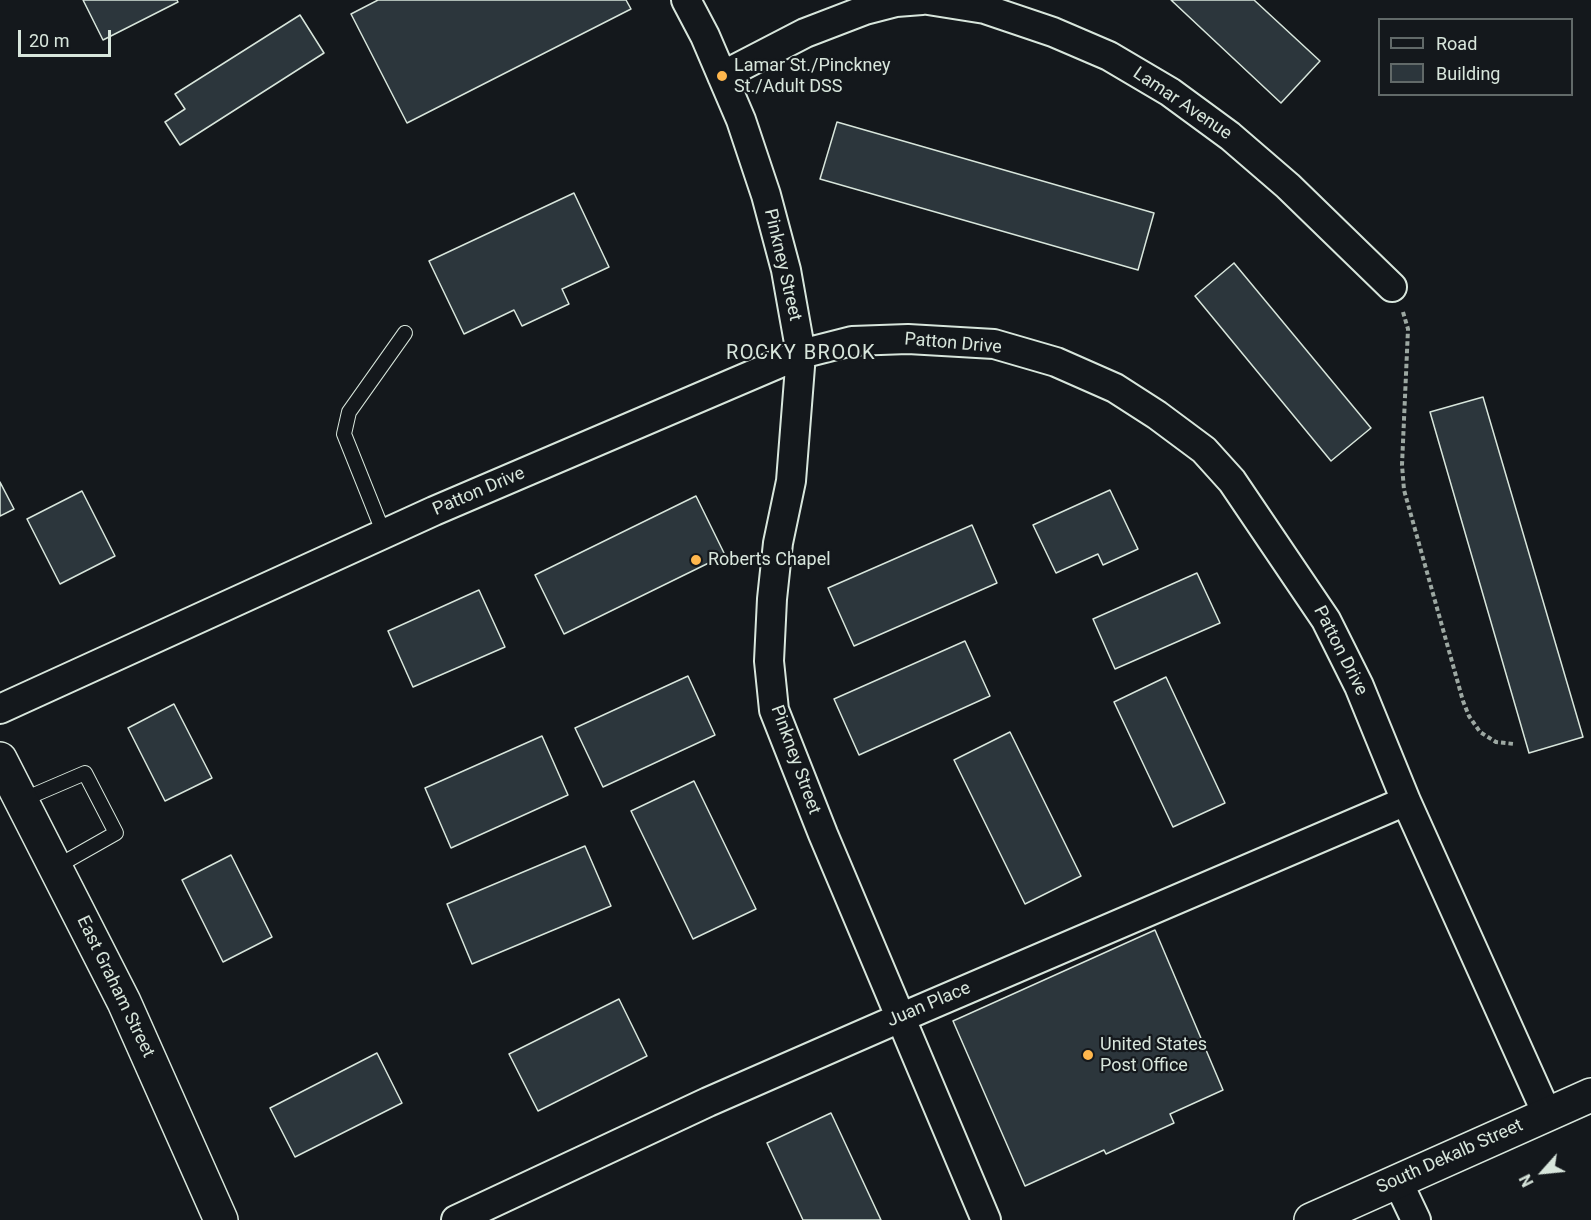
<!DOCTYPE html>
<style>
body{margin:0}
#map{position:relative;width:1591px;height:1220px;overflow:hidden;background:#14181c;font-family:Roboto,sans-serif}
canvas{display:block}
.legend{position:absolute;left:1378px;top:18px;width:195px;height:78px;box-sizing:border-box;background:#14181c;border:2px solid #626a69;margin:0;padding:8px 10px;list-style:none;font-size:18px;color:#d8e6dc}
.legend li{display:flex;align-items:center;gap:12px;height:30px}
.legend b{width:30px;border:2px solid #626a69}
.north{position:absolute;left:1513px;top:1142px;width:60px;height:60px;-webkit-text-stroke:4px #14181c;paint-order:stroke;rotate:243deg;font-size:16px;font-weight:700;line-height:24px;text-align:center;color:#d8e6dc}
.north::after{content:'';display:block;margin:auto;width:21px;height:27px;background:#d8e6dc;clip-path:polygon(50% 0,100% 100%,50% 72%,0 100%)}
.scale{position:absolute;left:18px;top:30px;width:93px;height:27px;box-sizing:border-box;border:3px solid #d8e6dc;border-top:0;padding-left:8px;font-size:18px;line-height:21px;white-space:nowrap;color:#d8e6dc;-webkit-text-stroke:4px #14181c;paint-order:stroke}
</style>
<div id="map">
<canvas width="1591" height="1220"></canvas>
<ul class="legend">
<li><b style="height:8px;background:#14181c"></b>Road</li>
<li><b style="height:16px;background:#2c363c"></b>Building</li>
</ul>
<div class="north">N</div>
<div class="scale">20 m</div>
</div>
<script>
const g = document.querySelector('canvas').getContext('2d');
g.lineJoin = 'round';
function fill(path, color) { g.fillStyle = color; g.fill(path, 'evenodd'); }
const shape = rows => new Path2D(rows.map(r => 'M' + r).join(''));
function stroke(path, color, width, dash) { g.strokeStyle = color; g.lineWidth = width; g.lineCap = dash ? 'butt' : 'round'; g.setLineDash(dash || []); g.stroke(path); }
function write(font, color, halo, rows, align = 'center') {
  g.font = font + ' Roboto,sans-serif'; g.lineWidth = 4.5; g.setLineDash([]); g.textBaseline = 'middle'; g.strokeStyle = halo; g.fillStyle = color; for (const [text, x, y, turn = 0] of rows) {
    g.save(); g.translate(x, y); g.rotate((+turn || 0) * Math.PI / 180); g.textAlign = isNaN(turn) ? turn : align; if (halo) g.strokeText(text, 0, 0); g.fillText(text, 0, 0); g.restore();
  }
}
const building = shape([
 [83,0,177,0,178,2,103,40,83,0],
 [378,0,626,0,631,9,407,123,351,14,378,0],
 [1171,0,1254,0,1320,61,1281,103,1171,0],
 [300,15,324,53,180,145,165,122,185,109,175,94,300,15],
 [837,122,1154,213,1138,270,820,179,837,122],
 [574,193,609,267,562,289,569,304,522,326,514,310,464,334,429,261,574,193],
 [1234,263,1371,428,1331,461,1195,296,1234,263],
 [1483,397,1583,737,1529,753,1430,412,1483,397],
 [0,482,14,509,0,516,0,482],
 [1110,490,1138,549,1103,565,1098,554,1056,573,1033,525,1110,490],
 [82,491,115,556,60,584,27,519,82,491],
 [696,496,725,555,564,634,535,575,696,496],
 [972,525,997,583,854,646,828,588,972,525],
 [1197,573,1220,623,1115,669,1093,619,1197,573],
 [479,590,505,647,413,687,388,631,479,590],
 [965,641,990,696,859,755,834,699,965,641],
 [688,676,715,735,603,787,575,728,688,676],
 [1166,677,1225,803,1173,827,1114,702,1166,677],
 [174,704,212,778,165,801,128,728,174,704],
 [1010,732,1081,876,1025,904,954,760,1010,732],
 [542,736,568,795,451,848,425,788,542,736],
 [694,781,756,909,693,939,631,811,694,781],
 [585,846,611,906,472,964,447,904,585,846],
 [231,855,272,937,223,962,182,880,231,855],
 [1155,930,1223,1090,1170,1114,1174,1123,1106,1154,1104,1150,1025,1186,953,1021,1155,930],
 [619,999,647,1056,538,1111,509,1054,619,999],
 [377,1053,402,1103,295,1157,270,1108,377,1053],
 [831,1113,881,1220,803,1220,767,1143,831,1113]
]);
fill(building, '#2c363c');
stroke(building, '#d8e6dc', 1.5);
const service = shape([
 [384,534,344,434,349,412,405,333],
 [22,800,85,773,116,833,56,867]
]);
const minor = shape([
 [686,0,705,36,741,120,766,195,786,270,801,354,791,481,778,543,772,599,769,661,774,710,823,834,986,1220],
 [928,0,985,9,1053,32,1109,56,1170,92,1230,136,1288,186,1392,287],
 [722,76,805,33,865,10,896,2,922,0],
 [0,709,434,511,801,354,852,341,908,339,994,344,1056,362,1115,388,1157,415,1204,450,1232,481,1326,620,1359,686,1406,801,1547,1114],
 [1397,1180,1416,1220],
 [456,1220,708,1102,900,1018,1406,801]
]);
const tertiary = shape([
 [0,759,124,1002,221,1220]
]);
const secondary = shape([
 [1311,1220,1591,1095]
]);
stroke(service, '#d8e6dc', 16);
stroke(minor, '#d8e6dc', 32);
stroke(tertiary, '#d8e6dc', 36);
stroke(secondary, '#d8e6dc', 36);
stroke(shape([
 [1403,312,1408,329,1402,465,1404,490,1463,701,1469,716,1480,732,1496,742,1514,744]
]), '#9da8a2', 4, [4.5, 3]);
stroke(service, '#14181c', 14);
stroke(minor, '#14181c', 28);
stroke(tertiary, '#14181c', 33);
stroke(secondary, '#14181c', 33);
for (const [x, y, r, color] of [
 [722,76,6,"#ffb74d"],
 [696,560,6,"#ffb74d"],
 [1088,1055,6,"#ffb74d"]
]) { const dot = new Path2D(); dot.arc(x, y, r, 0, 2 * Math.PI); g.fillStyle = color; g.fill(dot); stroke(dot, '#14181c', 2); }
write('18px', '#d8e6dc', '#14181c', [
 ["Lamar St./Pinckney",734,66],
 ["St./Adult DSS",734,87],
 ["Roberts Chapel",708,560],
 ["United States",1100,1045],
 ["Post Office",1100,1066]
], 'left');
write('18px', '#d8e6dc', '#14181c', [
 ["Lamar Avenue",1182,104,34],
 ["Pinkney Street",782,265,77],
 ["Patton Drive",953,344,5],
 ["Patton Drive",479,492,-23],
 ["Patton Drive",1340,651,63],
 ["Pinkney Street",795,760,70],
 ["East Graham Street",115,987,64],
 ["Juan Place",929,1005,-23],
 ["South Dekalb Street",1450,1157,-24]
]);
g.letterSpacing = '1.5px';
write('20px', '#d8e6dc', '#14181c', [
 ["ROCKY BROOK",801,354]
]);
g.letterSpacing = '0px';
</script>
